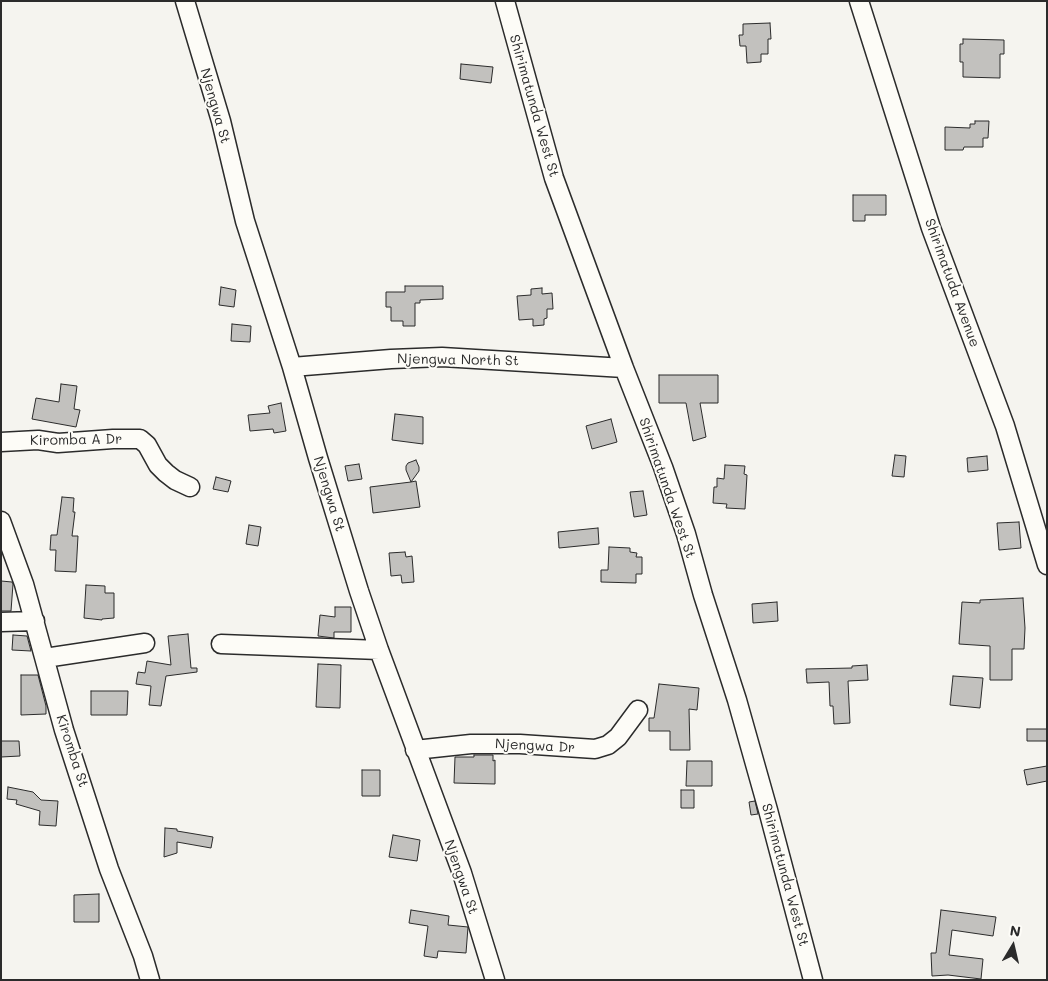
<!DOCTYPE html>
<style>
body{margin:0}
#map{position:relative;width:1048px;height:981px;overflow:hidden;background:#f5f4ef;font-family:Mali,sans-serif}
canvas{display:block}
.frame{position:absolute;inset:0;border:2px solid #2b2b2b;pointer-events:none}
.north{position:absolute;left:988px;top:921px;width:50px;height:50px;-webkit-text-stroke:4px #fdfcf7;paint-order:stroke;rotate:9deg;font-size:14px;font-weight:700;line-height:20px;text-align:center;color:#2b2b2b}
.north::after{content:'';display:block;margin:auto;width:18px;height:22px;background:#2b2b2b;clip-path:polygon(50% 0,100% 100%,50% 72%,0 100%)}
</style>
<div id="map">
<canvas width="1048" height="981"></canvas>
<div class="frame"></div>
<div class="north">N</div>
</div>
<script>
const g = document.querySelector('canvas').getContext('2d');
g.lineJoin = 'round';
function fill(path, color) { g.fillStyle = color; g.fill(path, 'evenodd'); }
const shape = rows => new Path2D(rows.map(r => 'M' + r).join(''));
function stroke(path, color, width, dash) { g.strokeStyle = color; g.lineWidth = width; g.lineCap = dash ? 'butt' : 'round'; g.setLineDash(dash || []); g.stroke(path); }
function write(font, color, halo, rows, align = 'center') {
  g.font = font + ' Mali,sans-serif'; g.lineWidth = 4; g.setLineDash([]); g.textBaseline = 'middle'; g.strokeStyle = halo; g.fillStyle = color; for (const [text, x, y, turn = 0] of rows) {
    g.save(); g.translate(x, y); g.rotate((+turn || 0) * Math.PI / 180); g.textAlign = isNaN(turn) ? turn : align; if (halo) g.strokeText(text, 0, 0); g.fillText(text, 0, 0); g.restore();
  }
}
const building = shape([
 [770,23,771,39,768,39,768,54,761,54,761,62,747,63,746,46,740,46,739,35,743,35,743,24,770,23],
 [963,39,1004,40,1004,54,1000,54,1000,78,963,77,963,62,960,62,960,44,963,44,963,39],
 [461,64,493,67,491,83,460,79,461,64],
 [975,121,989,121,988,138,983,138,983,147,964,147,963,150,945,150,945,127,970,128,970,124,975,124,975,121],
 [853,195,886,195,886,215,865,215,865,221,853,221,853,195],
 [405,286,443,286,443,299,420,300,420,303,415,303,415,326,403,326,403,321,391,321,391,307,386,307,386,292,405,292,405,286],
 [221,287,236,290,234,307,219,305,221,287],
 [542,288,542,294,552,293,553,309,547,309,547,318,544,319,544,325,533,326,533,319,519,320,517,296,531,295,531,289,542,288],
 [232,324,251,326,250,342,231,341,232,324],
 [659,375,718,375,718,403,700,403,706,437,693,441,686,403,659,403,659,375],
 [61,384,77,386,74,409,80,410,76,427,32,419,36,398,59,402,61,384],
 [281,403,286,431,274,433,273,429,250,431,248,415,270,413,268,406,281,403],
 [395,414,423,417,423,444,392,440,395,414],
 [611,419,617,442,592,449,586,426,611,419],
 [895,455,906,456,904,477,892,476,895,455],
 [987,456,988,470,968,472,967,458,987,456],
 [416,460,419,467,419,471,411,482,416,481,420,507,373,513,370,487,411,482,406,470,406,466,408,463,416,460],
 [359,464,362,479,348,481,345,466,359,464],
 [725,465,745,466,744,474,747,475,745,509,726,508,727,504,713,503,714,487,717,487,717,478,724,479,725,465],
 [216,477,231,481,228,492,213,489,216,477],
 [643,491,647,515,634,517,630,492,643,491],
 [62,497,74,498,73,512,75,512,72,536,78,536,76,572,55,571,56,550,50,550,51,535,57,535,62,497],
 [1019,522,1021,548,999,550,997,523,1019,522],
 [249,525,261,527,258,546,246,544,249,525],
 [598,528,599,544,559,548,558,532,598,528],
 [609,547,630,548,630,552,637,553,636,557,642,557,642,574,636,574,636,583,601,582,601,570,608,570,609,547],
 [405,552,406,557,412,556,414,582,402,583,401,575,391,576,389,553,405,552],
 [1,581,12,582,13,584,11,611,1,611,1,581],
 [86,585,105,586,105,593,114,593,114,618,102,619,102,620,84,618,86,585],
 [1023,598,1025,628,1024,649,1012,649,1012,680,990,680,990,646,959,644,962,602,980,603,980,600,1023,598],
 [777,602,778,621,753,623,752,604,777,602],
 [335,607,351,607,351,632,334,632,334,638,318,636,320,615,335,617,335,607],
 [188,634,191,668,197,668,197,672,166,676,161,706,149,705,151,686,136,684,138,672,145,673,147,661,171,665,168,636,188,634],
 [13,635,27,636,31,651,12,650,13,635],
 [318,664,341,665,340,708,316,707,318,664],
 [867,665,868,680,848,681,850,723,834,724,833,706,830,706,829,682,807,683,806,669,852,668,852,666,867,665],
 [21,675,38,675,46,706,46,714,21,715,21,675],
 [953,676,983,678,980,708,950,705,953,676],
 [659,684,699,688,697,710,689,709,690,750,670,750,670,731,649,731,649,718,654,718,659,684],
 [91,691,128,691,127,715,91,715,91,691],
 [1027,729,1047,729,1047,741,1027,741,1027,729],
 [1,741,19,741,20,756,1,757,1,741],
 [474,755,493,755,493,761,495,760,495,784,454,783,455,757,474,757,474,755],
 [687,761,712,761,712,786,686,786,687,761],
 [1047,766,1047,781,1027,785,1024,770,1047,766],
 [362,770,380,770,380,796,362,796,362,770],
 [8,787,33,792,41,800,58,801,56,826,39,825,40,811,16,804,17,800,7,799,8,787],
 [681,790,694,790,694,808,681,808,681,790],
 [755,801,758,814,751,815,749,802,755,801],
 [165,828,177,829,177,831,213,837,211,848,177,842,177,853,164,857,165,828],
 [393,835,420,840,417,861,389,857,393,835],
 [99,894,99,922,74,922,74,895,99,894],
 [411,910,449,916,448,925,468,927,466,953,438,951,437,958,424,956,428,926,409,923,411,910],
 [941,910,996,917,993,936,952,930,949,955,983,959,981,979,948,975,932,976,931,953,936,953,941,910]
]);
fill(building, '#c2c1be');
stroke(building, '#2b2b2b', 1);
const minor = shape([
 [185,1,221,121,245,221,292,367,318,458,359,591,379,650,462,873,495,980],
 [505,1,554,178,624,368,663,467,686,534,703,595,737,700,768,810,813,980],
 [859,1,931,228,1005,426,1047,565],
 [292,367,391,359,442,357,624,368],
 [1,442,38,440,58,443,113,439,140,439,147,445,158,465,166,473,175,480,190,487],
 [1,521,24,584,64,730,109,869,143,956,150,980],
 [1,622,35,621],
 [221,644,379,650],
 [45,658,145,643],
 [415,750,471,744,520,744,595,749,608,745,618,737,638,710]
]);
stroke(minor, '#2b2b2b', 21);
stroke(minor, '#fdfcf7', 18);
write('14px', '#2b2b2b', '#fdfcf7', [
 ["Njengwa St",215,106,74],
 ["Shirimatunda West St",534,106,74],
 ["Shirimatuda Avenue",952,283,70],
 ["Njengwa North St",458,360,1],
 ["Kiromba A Dr",76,440,-1],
 ["Shirimatunda West St",667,488,71],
 ["Njengwa St",329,494,73],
 ["Njengwa Dr",535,746,3],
 ["Kiromba St",72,751,72],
 ["Shirimatunda West St",785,875,75],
 ["Njengwa St",461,877,71]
]);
</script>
